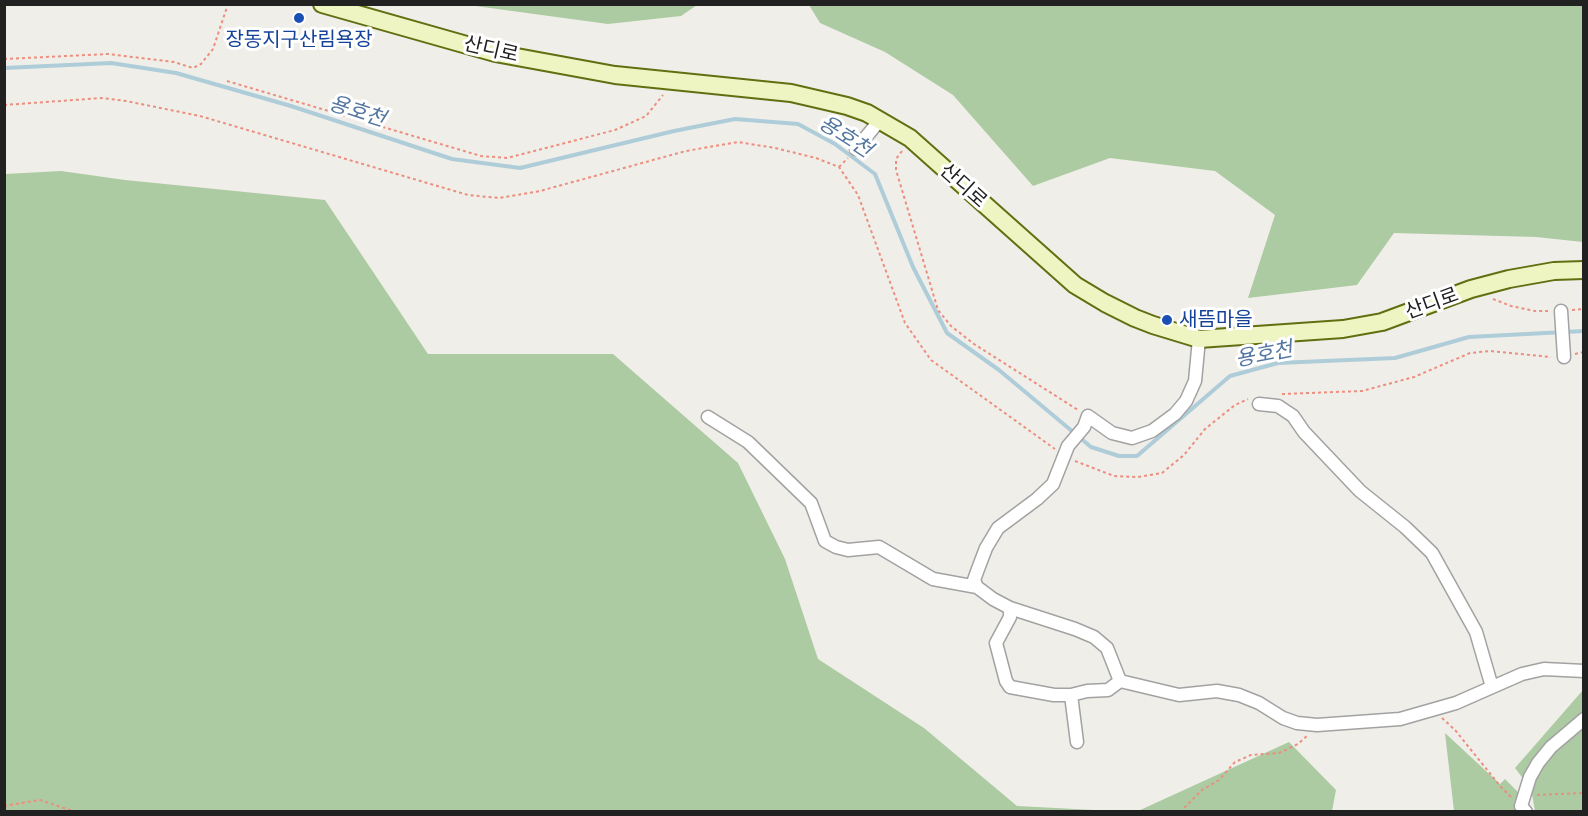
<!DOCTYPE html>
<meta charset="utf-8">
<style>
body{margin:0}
#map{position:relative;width:1588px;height:816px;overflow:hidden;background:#f0eee9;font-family:Manrope,sans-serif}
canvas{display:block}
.frame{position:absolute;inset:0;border:6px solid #212121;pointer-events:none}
</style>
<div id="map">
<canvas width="1588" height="816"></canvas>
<div class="frame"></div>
</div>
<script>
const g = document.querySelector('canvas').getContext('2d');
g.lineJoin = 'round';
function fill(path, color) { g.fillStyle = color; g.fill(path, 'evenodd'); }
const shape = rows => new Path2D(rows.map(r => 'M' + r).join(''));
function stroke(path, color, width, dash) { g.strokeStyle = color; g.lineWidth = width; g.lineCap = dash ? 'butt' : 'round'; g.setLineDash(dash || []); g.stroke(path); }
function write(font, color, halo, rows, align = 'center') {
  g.font = font + ' Manrope,"Noto Sans KR",sans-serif'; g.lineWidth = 6; g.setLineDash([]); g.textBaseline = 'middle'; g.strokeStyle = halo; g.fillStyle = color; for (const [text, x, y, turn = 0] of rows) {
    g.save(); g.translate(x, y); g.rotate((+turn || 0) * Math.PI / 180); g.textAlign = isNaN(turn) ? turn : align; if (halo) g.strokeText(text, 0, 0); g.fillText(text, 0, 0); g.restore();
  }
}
fill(shape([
 [468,5,697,5,681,16,608,24],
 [809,5,1583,5,1583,242,1536,237,1394,233,1357,285,1248,298,1275,215,1215,171,1110,158,1033,186,953,95,885,52,820,23],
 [61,171,125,180,325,200,428,354,613,354,738,463,785,559,818,659,924,728,1017,806,1114,811,5,811,5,174],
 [1583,690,1583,811,1535,811,1531,789,1515,768],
 [1445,733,1500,784,1505,779,1517,791,1524,803,1523,811,1454,811],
 [1289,742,1336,790,1332,811,1138,811]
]), '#accba2');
stroke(shape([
 [4,68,111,63,176,73,291,106,452,159,520,168,674,131,735,119,798,124,835,144,875,174,913,267,947,333,999,370,1091,447,1119,456,1137,456,1230,376,1278,363,1395,358,1469,337,1584,331]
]), '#aecdd9', 4);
const street = shape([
 [856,149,880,120],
 [1561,311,1564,357],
 [1199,339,1195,381,1186,401,1175,414,1152,431,1132,438,1112,433,1088,416,1084,427,1068,446,1053,484,1037,499,998,528,986,548,978,569,974,580,977,587,993,599,1010,608,1075,629,1094,637,1107,648,1120,681,1179,695,1217,691,1239,695,1259,703,1283,718,1297,723,1317,725,1400,719,1456,703,1522,674,1544,669,1584,671],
 [1259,404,1278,406,1293,416,1304,432,1360,491,1405,527,1432,553,1476,632,1492,687],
 [708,417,748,442,811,503,825,541,836,547,848,550,879,547,933,579,977,587],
 [1010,608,1010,617,996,643,1006,681,1010,687,1054,695,1071,695,1087,691,1108,690,1120,681],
 [1071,695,1077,742],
 [1526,812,1521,806,1530,777,1538,763,1551,747,1584,719]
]);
const secondary = shape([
 [322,4,495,53,615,75,791,93,847,106,867,113,910,138,1075,285,1105,303,1135,318,1153,325,1199,339,1343,329,1382,322,1471,289,1509,279,1554,271,1584,270]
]);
stroke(street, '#a2a2a2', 15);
stroke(secondary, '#616f11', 20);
stroke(shape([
 [4,59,108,54,174,62,193,68,201,64,213,49,228,4],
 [227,81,481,156,507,158,615,130,646,116,663,95],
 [4,105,102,98,126,101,200,116,468,195,499,198,540,191,686,151,738,142,775,148,816,158,839,167,858,195,905,323,931,360,1055,449],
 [902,151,896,159,896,170,938,310,951,326,974,344,1078,410],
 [839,167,848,158],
 [1493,299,1511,306,1535,311,1548,311],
 [1572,310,1584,309],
 [1575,354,1584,352],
 [1282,394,1362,391,1414,377,1470,353,1490,351,1551,357],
 [1075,461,1114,476,1138,477,1162,473,1184,455,1205,429,1235,405,1248,399],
 [1442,718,1455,730,1501,787,1511,797],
 [1537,795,1584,793],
 [4,806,40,800,76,812],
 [1180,812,1202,790,1219,780,1235,762,1251,755,1279,753,1298,744,1307,736]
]), '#ec8e7e', 2, [3, 3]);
stroke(street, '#fff', 12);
stroke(secondary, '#eff4c3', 16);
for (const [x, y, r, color] of [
 [299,18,6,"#1a4fb4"],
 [1167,320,6,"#1a4fb4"]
]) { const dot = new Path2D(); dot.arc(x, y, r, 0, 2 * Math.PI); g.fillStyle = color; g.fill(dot); stroke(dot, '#fff', 2); }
write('20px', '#164399', '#fff', [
 ["장동지구산림욕장",299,40],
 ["새뜸마을",1179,320,"left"]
]);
write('20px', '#212121', '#fff', [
 ["산디로",491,50,13],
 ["산디로",963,186,42],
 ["산디로",1432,304,-20]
]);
write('italic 21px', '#5477a0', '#fff', [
 ["용호천",357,112,18],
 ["용호천",845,137,33],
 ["용호천",1264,355,-11]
]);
</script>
